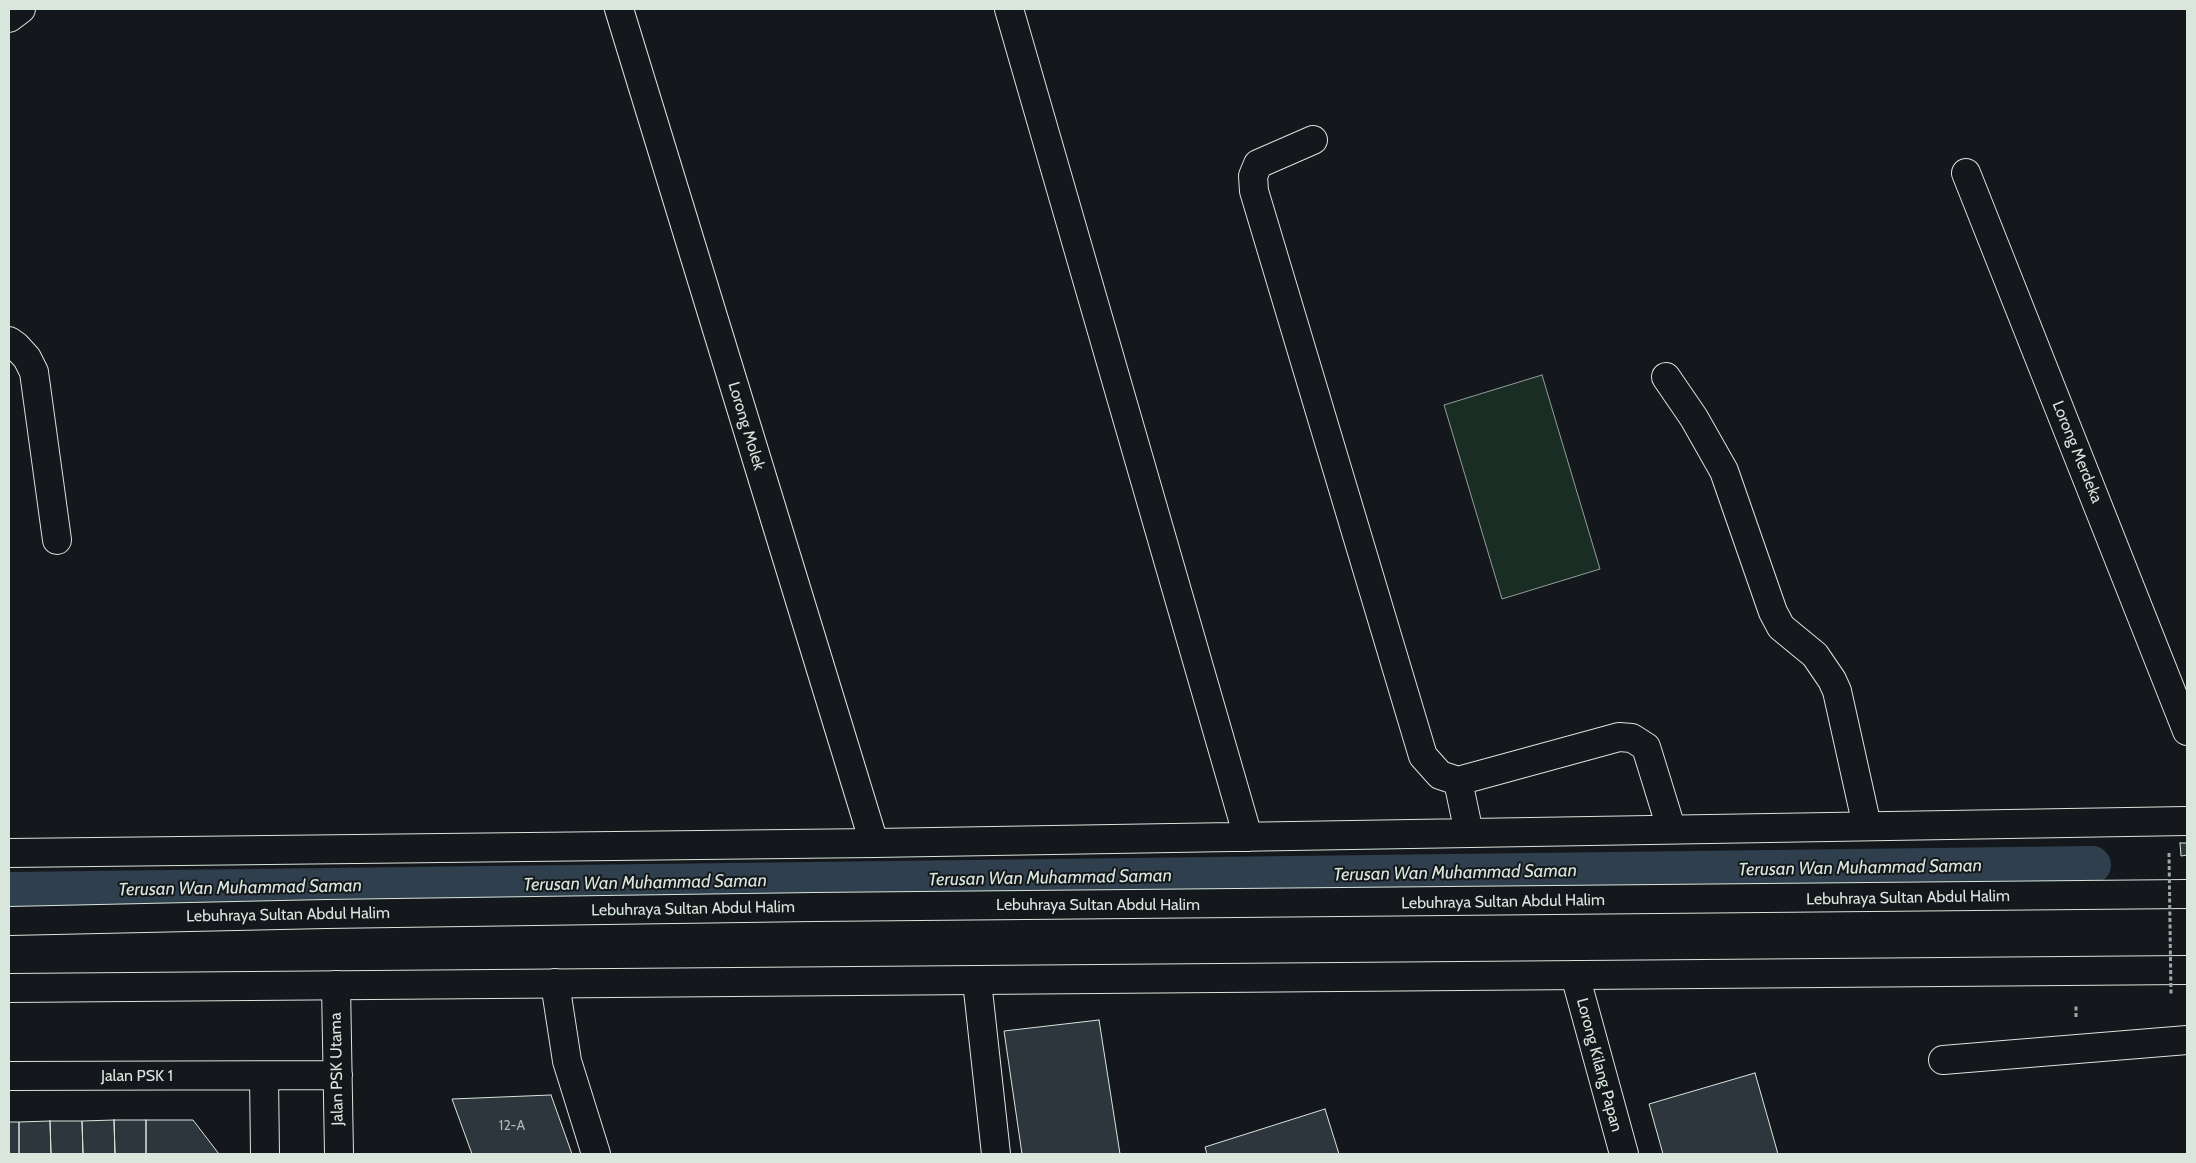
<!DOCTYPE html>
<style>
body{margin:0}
#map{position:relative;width:2196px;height:1163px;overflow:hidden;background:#14181c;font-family:Cabin,sans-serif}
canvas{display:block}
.frame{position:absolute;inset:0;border:10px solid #d8e6dc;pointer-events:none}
</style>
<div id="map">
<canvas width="2196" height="1163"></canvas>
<div class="frame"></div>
</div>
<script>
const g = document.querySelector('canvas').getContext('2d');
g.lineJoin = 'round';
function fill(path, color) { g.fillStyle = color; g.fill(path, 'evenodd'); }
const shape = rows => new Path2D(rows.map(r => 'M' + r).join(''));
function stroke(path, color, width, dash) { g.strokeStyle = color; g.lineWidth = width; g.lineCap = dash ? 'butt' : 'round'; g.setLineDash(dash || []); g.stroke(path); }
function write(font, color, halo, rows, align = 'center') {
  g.font = font + ' Cabin,sans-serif'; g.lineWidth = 4; g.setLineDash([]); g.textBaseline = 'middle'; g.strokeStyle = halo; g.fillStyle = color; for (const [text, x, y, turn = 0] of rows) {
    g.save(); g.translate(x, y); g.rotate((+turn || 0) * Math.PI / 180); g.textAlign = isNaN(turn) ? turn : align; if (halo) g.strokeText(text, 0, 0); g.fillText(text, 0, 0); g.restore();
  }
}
const green = shape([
 [1542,375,1600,569,1502,599,1444,405,1542,375]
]);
fill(green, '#1a2d24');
stroke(green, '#939e99', 1);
stroke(shape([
 [9,891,2092,865]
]), '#2f3f4d', 38);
const building = shape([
 [2180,843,2187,843,2187,855,2181,856,2180,843],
 [1099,1020,1120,1154,1022,1154,1004,1031,1099,1020],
 [1755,1073,1778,1154,1663,1154,1649,1104,1755,1073],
 [551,1095,572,1154,472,1154,452,1099,551,1095],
 [1325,1109,1339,1154,1207,1154,1205,1147,1325,1109],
 [114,1120,146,1120,146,1154,115,1154,114,1120],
 [114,1120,115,1154,83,1154,82,1121,114,1120],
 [146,1120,193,1120,219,1154,146,1154,146,1120],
 [50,1121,82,1121,83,1154,51,1154,50,1121],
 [50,1121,51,1154,19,1154,19,1122,50,1121],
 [9,1122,19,1122,19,1154,9,1154,9,1122]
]);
fill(building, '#2c363c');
stroke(building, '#d8e6dc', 1);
const minor = shape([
 [619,9,874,843],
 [1009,9,1248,837],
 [9,18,21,9],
 [1313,140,1258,164,1253,176,1254,191,1423,756,1440,775,1458,781,1619,737,1632,738,1646,747,1671,828],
 [1966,173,2187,731],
 [9,341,16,346,27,358,34,372,57,540],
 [1666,377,1694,418,1724,471,1773,612,1781,627,1815,655,1832,680,1837,691,1867,826],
 [1458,781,1469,833],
 [9,853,874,843,2187,821],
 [1575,975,1624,1154],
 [977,981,996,1154],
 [555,983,567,1061,596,1154],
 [336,985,339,1154],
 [1943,1060,2187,1040],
 [9,1076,338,1075],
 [264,1076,265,1154]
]);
const major = shape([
 [9,921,326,914,814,907,2187,894],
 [9,988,2187,970]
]);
stroke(minor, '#d8e6dc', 30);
stroke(major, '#d8e6dc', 30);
stroke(shape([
 [2076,1017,2076,1004]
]), '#9da8a2', 3, [4, 2.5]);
stroke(minor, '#14181c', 28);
stroke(major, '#14181c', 28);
stroke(shape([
 [2169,853,2171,995]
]), '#9da8a2', 3, [4, 2.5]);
write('14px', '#adbab4', null, [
 ["12-A",512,1126]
]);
write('16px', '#d8e6dc', '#14181c', [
 ["Lorong Molek",746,426,73],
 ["Lorong Merdeka",2077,452,68],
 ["Lebuhraya Sultan Abdul Halim",1908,898,-1],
 ["Lebuhraya Sultan Abdul Halim",1503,902,-1],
 ["Lebuhraya Sultan Abdul Halim",1098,905],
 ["Lebuhraya Sultan Abdul Halim",693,909,-1],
 ["Lebuhraya Sultan Abdul Halim",288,915,-1],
 ["Lorong Kilang Papan",1599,1065,75],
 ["Jalan PSK Utama",337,1069,-91],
 ["Jalan PSK 1",137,1076]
]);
write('italic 18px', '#d8e6dc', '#14181c', [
 ["Terusan Wan Muhammad Saman",1860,868,-1],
 ["Terusan Wan Muhammad Saman",1455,873,-1],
 ["Terusan Wan Muhammad Saman",1050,878,-1],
 ["Terusan Wan Muhammad Saman",645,883,-1],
 ["Terusan Wan Muhammad Saman",240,888,-1]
]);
</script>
